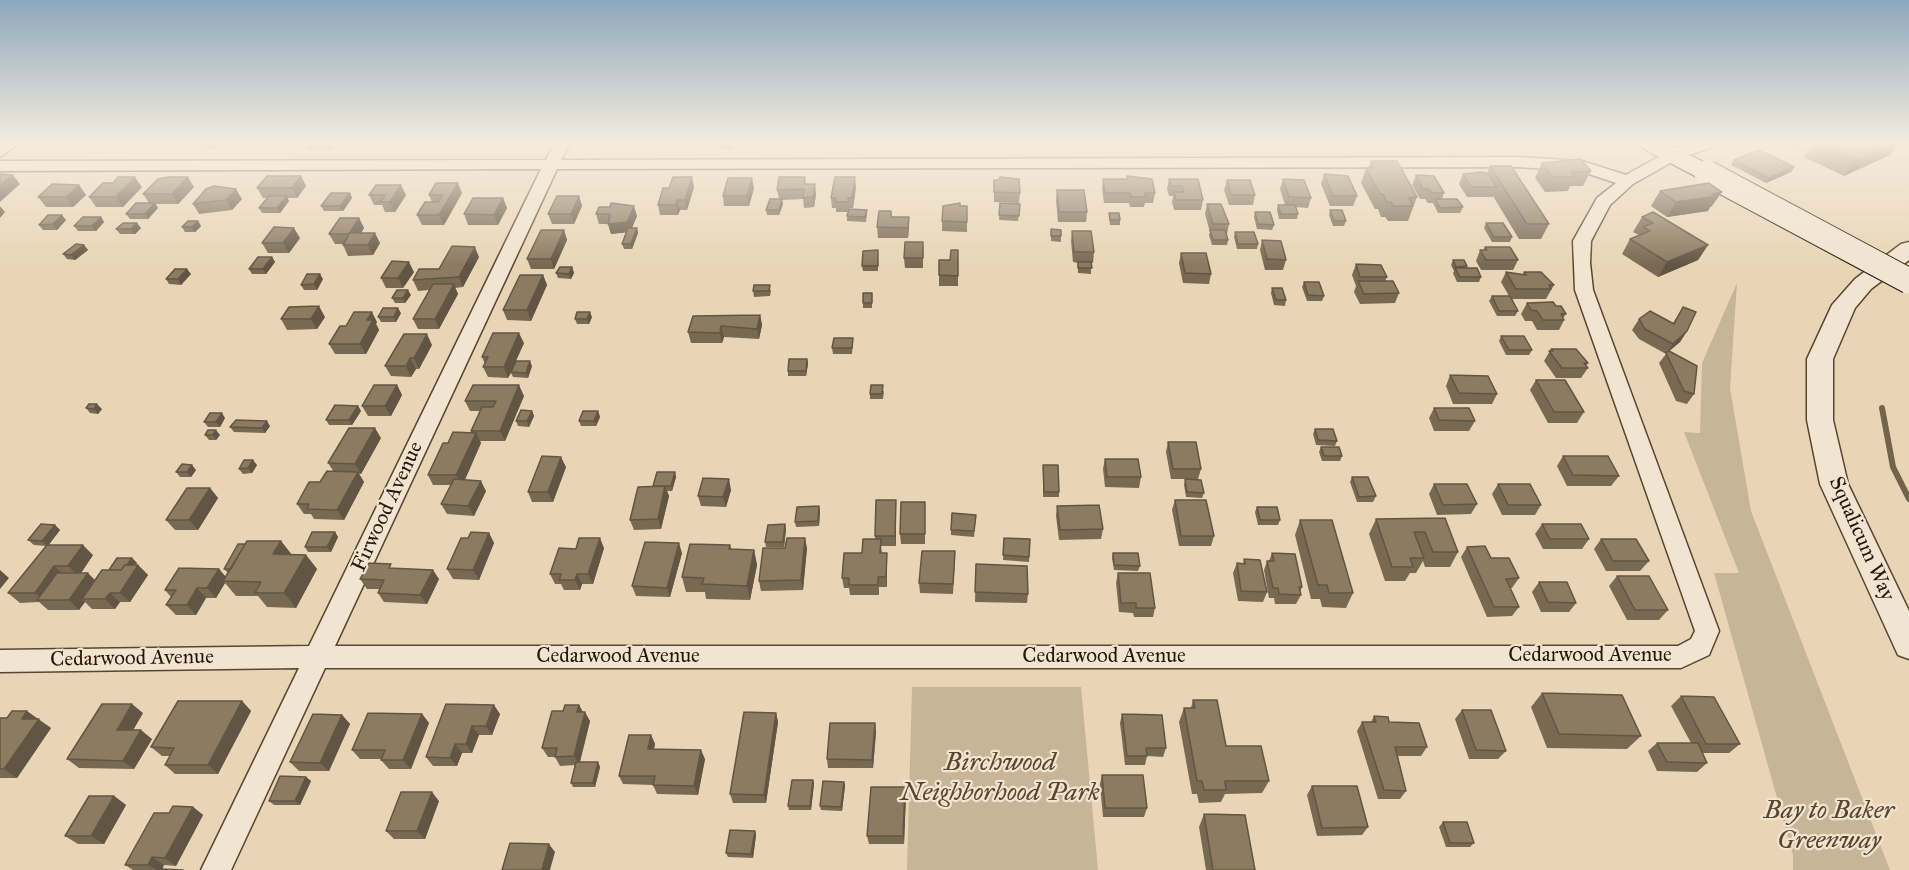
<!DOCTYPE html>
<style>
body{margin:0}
canvas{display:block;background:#e9d5b6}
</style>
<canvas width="1909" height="870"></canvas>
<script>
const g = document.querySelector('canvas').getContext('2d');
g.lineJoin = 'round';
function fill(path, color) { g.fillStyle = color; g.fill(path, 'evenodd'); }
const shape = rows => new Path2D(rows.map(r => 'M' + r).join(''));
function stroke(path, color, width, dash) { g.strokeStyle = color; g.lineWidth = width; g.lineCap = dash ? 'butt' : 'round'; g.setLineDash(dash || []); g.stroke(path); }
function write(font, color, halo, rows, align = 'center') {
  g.font = font + ' "IM FELL Great Primer",serif'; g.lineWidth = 4.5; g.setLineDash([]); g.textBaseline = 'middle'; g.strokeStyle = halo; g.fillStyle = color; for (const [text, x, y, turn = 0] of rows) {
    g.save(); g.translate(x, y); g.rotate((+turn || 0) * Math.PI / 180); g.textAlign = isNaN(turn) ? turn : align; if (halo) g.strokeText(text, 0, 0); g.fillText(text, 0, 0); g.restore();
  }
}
fill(shape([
 [1737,283,1730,388,1751,511,1890,870,1793,870,1793,855,1714,573,1739,573,1684,432,1700,433,1702,363],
 [912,687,1081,687,1098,870,907,870]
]), '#c8b598');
stroke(shape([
 [1882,408,1893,467,1909,499]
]), '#74624a', 6);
const minor = shape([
 [0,144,18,144,0,157,0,144],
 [554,144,569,144,561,160,1518,157,1582,161,1626,175,1667,152,1679,152,1681,155,1679,158,1633,184,1610,205,1591,241,1590,263,1593,290,1719,631,1709,655,1681,668,325,668,231,870,201,870,299,668,0,672,0,650,309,646,541,169,0,171,0,161,546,160,554,144],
 [1518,167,1580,171,1616,183,1597,198,1573,241,1575,290,1695,631,1691,639,1678,646,335,646,557,169,1518,167]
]);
const tertiary = shape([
 [1685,144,1712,144,1709,148,1673,161,1666,159,1663,155,1666,151,1685,144],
 [1909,242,1909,260,1871,289,1855,308,1833,359,1833,420,1848,484,1909,611,1909,659,1898,655,1820,484,1807,420,1807,359,1832,305,1855,279,1901,244,1909,242]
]);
const secondary = shape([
 [1641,144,1668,144,1715,168,1718,173,1715,178,1699,178,1644,149,1641,144]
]);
stroke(minor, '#584630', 3);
stroke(tertiary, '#584630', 3);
stroke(secondary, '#281704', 3);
fill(minor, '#f1e4d0');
fill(tertiary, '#f1e4d0');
fill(secondary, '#f1e4d0');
const secondaryBridge = shape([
 [1707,173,1909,281]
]);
stroke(secondaryBridge, '#281704', 27, []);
stroke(secondaryBridge, '#f1e4d0', 25);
fill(shape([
 [191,144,219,144,215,149,192,145],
 [304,144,335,144,331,149,307,149],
 [446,144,478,144,477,146,447,146],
 [714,144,735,144,734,149,720,148,719,145,714,145],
 [927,144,948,144,948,147,927,146],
 [1137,144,1136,144,1165,144,1165,145],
 [1224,144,1253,144,1224,146],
 [1305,144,1325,144,1324,146,1306,146],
 [1529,144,1544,144,1535,147],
 [1787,144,1800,144,1799,146,1793,148],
 [1813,144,1900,144,1897,145,1890,155,1844,176,1804,157],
 [1734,160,1794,167,1791,172,1766,183,1731,165],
 [1371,161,1417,197,1408,221,1388,221,1385,217,1381,217,1378,209,1375,209,1361,183,1366,168,1368,168],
 [1542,163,1591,171,1583,186,1570,186,1568,191,1545,192,1535,178],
 [1490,166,1549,224,1541,239,1519,239,1493,196,1493,197,1467,197,1459,184,1463,174,1487,173],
 [1324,174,1357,196,1353,206,1330,206,1321,184],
 [1416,175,1444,193,1442,199,1463,207,1460,213,1438,213,1433,203,1428,203,1425,199,1420,199,1412,185],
 [301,176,306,186,297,198,287,198,289,201,280,213,262,213,259,208,268,198,263,198,257,188],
 [1127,176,1155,193,1153,203,1145,203,1144,207,1130,207,1129,203,1104,203,1102,189,1103,179,1127,179],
 [805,177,806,184,816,194,814,207,804,208,803,199,782,200,783,204,779,215,767,215,766,210,779,199,777,190],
 [1169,179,1198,179,1203,200,1201,210,1174,210,1172,202,1173,196,1169,196,1167,189],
 [1283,179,1311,198,1308,208,1296,207,1298,214,1297,219,1279,219,1277,210,1278,205,1285,205,1280,189],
 [994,180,999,180,1020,193,1019,203,994,202],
 [1227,180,1255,195,1253,205,1229,205,1224,190],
 [79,185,86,195,73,207,46,207,38,197],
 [142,187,123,207,96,207,89,197],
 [194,187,178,204,155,204,158,208,148,219,130,219,126,214,149,203,143,194],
 [694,187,687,210,680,210,678,215,660,215,658,205,669,188],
 [856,187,853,208,849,208,849,209,867,210,867,215,866,222,847,221,847,216,848,212,836,212,836,208,832,208,831,198],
 [754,188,749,206,724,206,723,196],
 [1057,190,1087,212,1086,222,1058,222,1056,200],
 [1660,191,1712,206,1710,207,1708,211,1667,217,1651,206],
 [350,193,352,198,343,211,324,211,321,206],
 [462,193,444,225,422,225,417,215,432,202,429,195],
 [369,195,406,195,395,212,385,212,382,205,374,205],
 [579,196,582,206,574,224,552,224,548,214],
 [503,198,507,208,498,225,468,225,464,214],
 [242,199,232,210,199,214,193,204],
 [1000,203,1020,204,1018,221,999,220],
 [1207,204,1229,224,1227,234,1226,234,1228,240,1227,245,1212,245,1209,235,1210,232,1205,214],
 [960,206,967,206,967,232,942,231,942,221],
 [599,207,637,216,632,228,637,228,638,233,632,249,624,249,622,244,626,232,611,234,608,224,599,224,596,214],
 [1330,210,1346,221,1344,226,1333,226,1329,215],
 [891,211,892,217,909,217,909,227,908,238,878,238,877,227],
 [1255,212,1274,225,1272,230,1257,229,1254,217],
 [1109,213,1120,220,1120,225,1110,225,1109,218],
 [101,217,104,222,96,231,78,231,74,226],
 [1642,217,1708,245,1698,260,1658,277,1622,254,1630,239,1639,235,1633,232],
 [359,218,364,228,361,233,380,243,373,255,348,256,343,245,343,244,335,244,329,234],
 [66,220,57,230,43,230,39,225],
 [198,221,201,226,195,232,185,232,182,227],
 [1486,223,1512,237,1510,242,1492,242,1484,228],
 [141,228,135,234,120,234,116,229],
 [1051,229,1061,236,1061,242,1051,241],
 [564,230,567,240,554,269,531,269,527,259],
 [1072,231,1094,252,1093,263,1091,263,1091,274,1078,273,1078,263,1073,262,1071,241],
 [1235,232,1258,244,1257,249,1237,249,1234,237],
 [300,238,289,253,268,253,262,243],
 [1262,240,1286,260,1283,270,1265,270,1260,250],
 [923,242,923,268,905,268,904,258],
 [84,245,88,250,75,260,67,259,63,254],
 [1485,247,1518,260,1513,270,1481,270,1476,261,1480,250,1483,250],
 [878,250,878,271,863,271,862,266],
 [958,250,958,286,939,286,939,260,950,260],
 [1181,253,1211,274,1209,284,1183,283,1179,263],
 [272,257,275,262,266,274,252,274,249,269],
 [479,257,463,287,455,288,458,294,439,329,418,329,413,319,429,290,418,291,413,280,439,269],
 [1453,260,1467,266,1467,268,1481,277,1479,282,1457,282,1453,273,1454,271,1451,265],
 [1356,264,1387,277,1385,281,1399,293,1395,303,1360,304,1354,292,1356,286,1352,275],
 [572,267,574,273,571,279,558,278,556,273],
 [414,272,403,288,386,288,381,278],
 [1506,272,1523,275,1524,272,1554,285,1546,299,1512,299,1518,311,1515,316,1497,316,1489,301,1492,296,1509,296,1501,282],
 [191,274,181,285,169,284,166,279],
 [543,275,547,285,531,321,507,320,503,310],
 [323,279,317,290,304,290,301,285],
 [1304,282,1324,296,1322,301,1307,301,1302,287],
 [1272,288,1286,300,1285,306,1274,305,1271,293],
 [771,290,770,296,754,297,753,291],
 [872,293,872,308,863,308,863,303],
 [411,295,405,303,395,303,392,298],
 [1527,303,1556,306,1566,314,1563,318,1564,320,1559,330,1537,330,1532,321,1525,321,1521,314],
 [1683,307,1687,331,1680,342,1669,351,1694,394,1687,404,1676,401,1659,363,1666,354,1639,339,1632,330,1639,319,1673,323],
 [401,313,396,322,381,322,378,317],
 [760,315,762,325,759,339,724,337,722,343,691,343,688,332],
 [325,317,317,329,287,330,281,319],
 [592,317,589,324,577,324,575,319],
 [377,322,376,324,379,330,366,354,335,354,329,344,346,326],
 [1501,336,1532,350,1529,355,1506,355,1499,341],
 [524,343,515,363,532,366,528,378,513,377,511,373,508,378,488,377,483,367,485,364,482,357],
 [853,343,852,354,833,354,832,348],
 [432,345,419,369,416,369,411,377,391,376,385,366],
 [1551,349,1588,363,1586,366,1588,368,1581,378,1556,378,1544,361],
 [807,359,808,364,806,376,788,376,788,371],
 [1450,375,1497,394,1492,404,1453,404,1446,386],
 [1536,380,1584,412,1577,423,1548,423,1530,390],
 [397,385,402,395,391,416,368,416,362,406],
 [884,391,883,399,870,399,870,394],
 [524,396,505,441,480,441,481,443,465,480,486,491,474,516,447,514,441,504,451,485,433,485,428,475,448,443,472,433,471,431,480,411,470,411,465,401],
 [358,406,361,411,352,425,329,425,326,420],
 [86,408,102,409,98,414,90,413],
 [1434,408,1475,421,1469,431,1434,431,1429,418],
 [532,411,534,416,529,427,518,426,516,421],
 [598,411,600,417,596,426,581,426,579,421],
 [225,418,220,427,208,427,204,422],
 [270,426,265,433,234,432,230,427],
 [1315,429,1337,441,1335,446,1316,445,1313,434],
 [205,435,220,435,216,440,209,440],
 [381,438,361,474,359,474,364,482,344,520,314,519,311,514,304,514,297,504,320,482,334,472,328,463],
 [1168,442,1201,469,1198,479,1171,479,1166,452],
 [1321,447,1342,456,1340,461,1322,461,1319,452],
 [1563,456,1619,476,1611,486,1567,486,1557,466],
 [1105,459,1141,477,1139,488,1105,487,1103,469],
 [257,465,252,473,243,474,239,469],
 [1043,465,1059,492,1059,497,1043,497],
 [566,467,553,502,532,502,528,492],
 [196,470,191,477,180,477,176,472],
 [675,472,676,477,672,491,667,491,669,496,661,529,634,530,630,520,653,486],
 [1352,477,1376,496,1373,502,1357,502,1350,482],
 [1185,479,1204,493,1202,498,1186,497,1184,485],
 [1434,484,1477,504,1471,514,1437,515,1429,494],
 [1498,484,1541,505,1535,515,1502,515,1492,494],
 [210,488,218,498,198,530,175,530,166,520],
 [731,490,726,507,701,506,698,496],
 [1175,500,1214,536,1211,546,1179,546,1172,510],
 [1057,506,1103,529,1101,539,1059,540,1056,516],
 [1257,507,1280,520,1278,525,1258,525,1255,512],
 [896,510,896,546,881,546,882,553,887,553,887,587,879,587,879,595,850,595,849,588,844,588,842,578,862,553,875,539,875,536],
 [820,511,819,526,796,527,795,522],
 [925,512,925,544,901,544,900,534],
 [976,515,974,537,951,535,951,530],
 [1445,518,1458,552,1450,567,1425,567,1423,561,1416,573,1410,573,1405,581,1385,581,1369,534,1376,519],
 [1300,520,1353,593,1346,608,1322,607,1320,599,1311,599,1295,535],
 [1542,524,1589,539,1582,549,1543,549,1535,534],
 [55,525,60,530,48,545,93,555,81,573,95,580,109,570,132,558,137,563,135,565,138,565,148,575,130,602,120,602,115,609,92,609,85,602,79,610,48,610,39,602,20,603,8,593,47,546,34,545,28,540],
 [786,529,784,547,766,547,765,542],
 [335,532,338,537,331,552,308,552,305,547],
 [489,533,494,543,479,580,453,579,447,569,468,538],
 [1004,538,1030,539,1029,562,1003,560],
 [1601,539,1649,561,1640,571,1606,571,1594,549],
 [281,541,291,555,306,555,317,569,296,608,267,607,258,596,236,596,225,583,216,598,206,598,196,615,176,615,166,605,171,597,165,590,219,569,226,577,228,573,224,569],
 [730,545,732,550,754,550,757,565,750,600,706,599,705,592,686,592,682,577],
 [1467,547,1491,558,1519,578,1512,588,1510,588,1519,607,1512,616,1487,617,1461,557],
 [604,548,593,584,582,584,580,590,564,590,561,584,555,584,550,574,576,549],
 [785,548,807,548,803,590,761,591,759,581],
 [682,553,670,597,636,596,632,586],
 [1113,553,1140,566,1138,571,1114,570,1112,558],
 [1272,553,1302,587,1300,592,1301,595,1296,604,1275,604,1274,598,1269,598,1264,570,1267,561,1269,561],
 [1244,559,1267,592,1263,602,1238,601,1233,573,1237,563,1243,564],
 [955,561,953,594,920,593,919,583],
 [976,564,1028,594,1027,603,975,602],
 [393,568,439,579,427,604,384,602,378,593,379,589,367,589,360,579],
 [1118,573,1155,608,1153,617,1134,617,1133,613,1119,612,1116,583],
 [1617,576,1668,610,1659,620,1627,620,1609,586],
 [1539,582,1576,603,1569,612,1541,612,1532,592],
 [1542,693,1641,736,1627,749,1547,748,1531,707],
 [1681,696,1740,744,1729,753,1702,753,1707,763,1697,772,1657,771,1648,751,1657,743,1691,743,1671,706],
 [1193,700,1226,746,1269,781,1262,793,1225,794,1221,802,1199,803,1197,794,1192,794,1179,722,1184,708,1191,708],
 [242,701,251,711,218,774,175,774,165,765,170,756,162,756,151,747],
 [446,704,500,714,492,735,479,735,472,753,462,753,457,766,433,766,426,757],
 [579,705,583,712,590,721,580,762,598,762,600,767,595,787,573,787,571,783,576,765,560,766,555,757,548,757,542,748,563,711],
 [1462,710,1506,751,1498,759,1469,759,1455,719],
 [143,713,133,730,152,739,134,769,79,768,67,759],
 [776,713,778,722,766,803,733,803,730,794],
 [422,714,429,723,411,769,389,769,381,760,382,759,360,759,352,750],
 [1122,714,1166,748,1163,757,1147,756,1145,765,1125,765,1120,723],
 [342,715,350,724,329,771,299,771,290,762],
 [1374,716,1389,722,1427,747,1421,756,1398,756,1406,791,1400,799,1378,799,1357,731,1362,722,1371,722],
 [0,718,37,719,51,728,17,778,0,778],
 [875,723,876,732,873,768,828,768,827,759],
 [651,735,655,744,654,749,705,759,698,795,657,794,653,785,623,784,619,776],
 [953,752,960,752,960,763,953,763],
 [1102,775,1147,808,1144,817,1103,817,1100,784],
 [306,777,311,781,300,805,274,805,269,801],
 [813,780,814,784,811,810,789,810,788,806],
 [844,782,845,786,842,811,821,810,820,806],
 [1312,786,1368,827,1362,835,1317,836,1307,795],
 [906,795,904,844,869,844,867,836],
 [114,796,126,805,104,844,78,844,65,836],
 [439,801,425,839,394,839,386,831],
 [193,807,203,815,176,866,164,865,162,869,183,870,133,870,125,865,169,813],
 [1204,814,1255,870,1206,870,1199,827],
 [1443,822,1474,843,1470,847,1446,847,1439,827],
 [755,831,756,835,753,858,728,857,726,853]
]), '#786953');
fill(shape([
 [212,144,219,144,215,149],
 [328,144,335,144,331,149],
 [1536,144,1544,144,1535,147],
 [1796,144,1800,144,1799,146,1793,148],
 [1893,144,1900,144,1897,145,1890,155,1844,176,1854,161],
 [1794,167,1791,172,1766,183,1769,178],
 [13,175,20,184,0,202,0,185],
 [301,176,306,186,297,198,292,188],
 [135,177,142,187,123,207,116,197],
 [188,177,194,187,178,204,172,194],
 [692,177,694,187,687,210,685,200],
 [855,177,856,187,853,208,852,198],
 [752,178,754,188,749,206,747,196],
 [458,183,462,193,444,225,439,215],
 [815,184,816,194,814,207,813,197],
 [79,185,86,195,73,207,66,197],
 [401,185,406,195,395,212,390,202],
 [236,189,242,199,232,210,226,200],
 [1722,192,1712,206,1710,207,1708,211,1667,217,1676,202],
 [350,193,352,198,343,211,340,206],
 [287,196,289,201,280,213,277,208],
 [579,196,582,206,574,224,571,214],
 [503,198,507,208,498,225,494,215],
 [782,199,783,204,779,215,779,210],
 [677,200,680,210,678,215,676,205],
 [155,203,158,208,148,219,145,214],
 [0,206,5,212,0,218],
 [634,206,637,216,630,232,611,234,608,224],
 [62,215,66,220,57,230,53,224],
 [101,217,104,222,96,231,92,226],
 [909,217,909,227,908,238,908,228],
 [359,218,364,228,354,244,349,234],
 [198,221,201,226,195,232,192,227],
 [137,223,141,228,135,234,131,229],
 [294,228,300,238,289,253,283,243],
 [637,228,638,233,632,249,631,244],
 [564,230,567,240,554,269,551,259],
 [375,233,380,243,373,255,368,245],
 [84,245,88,250,75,260,71,255],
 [1708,245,1698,260,1658,277,1667,262],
 [475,247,479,257,463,287,459,277],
 [272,257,275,262,266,274,263,269],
 [409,262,414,272,403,288,398,278],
 [572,267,574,273,571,279,569,274],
 [187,269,191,274,181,285,178,279],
 [320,274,323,279,317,290,314,284],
 [543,275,547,285,531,321,527,310],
 [454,284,458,294,439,329,435,319],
 [408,290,411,295,405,303,403,298],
 [319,306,325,317,317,329,311,319],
 [398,308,401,313,396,322,394,317],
 [372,312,377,322,376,324,379,330,366,354,360,344,367,320],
 [590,312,592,317,589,324,587,319],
 [760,315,762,325,759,339,757,329],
 [721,326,724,337,722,343,720,333],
 [1687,331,1680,342,1666,354,1673,344],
 [519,333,524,343,508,378,504,367],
 [427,334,432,345,419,369,414,358],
 [410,358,416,369,411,377,406,366],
 [807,359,808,364,806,376,806,371],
 [530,361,532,366,528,378,526,373],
 [397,385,402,395,391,416,385,406],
 [519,385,524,396,505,441,500,431],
 [97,404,102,409,98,414,94,409],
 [358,406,361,411,352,425,349,420],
 [532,411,534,416,529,427,527,421],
 [598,411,600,417,596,426,594,421],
 [222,413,225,418,220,427,216,422],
 [267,421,270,426,265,433,262,428],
 [375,428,381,438,361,474,355,464],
 [216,430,220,435,216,440,213,435],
 [476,433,481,443,462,486,456,475],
 [561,457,566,467,553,502,548,492],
 [253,460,257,465,252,473,248,468],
 [192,465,196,470,191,477,187,472],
 [358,472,364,482,344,520,337,510],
 [675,472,676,477,672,491,671,486],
 [729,479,731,490,726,507,723,497],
 [481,481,486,491,474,516,468,506],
 [665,486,669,496,661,529,658,519],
 [210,488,218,498,198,530,189,520],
 [896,500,896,546,895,536],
 [819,506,820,511,819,526,818,521],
 [785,524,786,529,784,547,783,542],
 [55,525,60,530,48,546,42,541],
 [335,532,338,537,331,552,327,547],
 [489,533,494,543,479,580,473,570],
 [600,538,604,548,593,584,588,574],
 [805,538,807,548,803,590,801,580],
 [281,541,293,556,273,554],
 [679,543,682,553,670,597,667,588],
 [83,545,93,555,79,576,68,566],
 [754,550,757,565,750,600,747,586],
 [887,553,887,587,886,577],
 [306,555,317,569,296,608,284,593],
 [132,558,137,563,126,580,121,575],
 [138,565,148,575,130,602,120,593],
 [54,566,65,576,44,600,35,593],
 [219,569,227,579,223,581,225,583,216,598,207,588],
 [0,570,9,578,0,589],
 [433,570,439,579,427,604,420,595],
 [88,573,98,583,82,599,85,602,79,610,69,600],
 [577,574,582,584,580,590,575,580],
 [197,588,206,598,196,615,187,605],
 [110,593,120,602,115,609,105,599],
 [242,701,251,711,218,774,208,765],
 [132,704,143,713,128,739,117,730],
 [494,705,500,714,492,735,486,726],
 [579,705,584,714,577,712],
 [27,711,51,728,17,778,4,769,22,719],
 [585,712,590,721,579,765,574,756],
 [776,713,778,722,766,803,764,795],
 [422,714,429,723,411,769,403,760],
 [342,715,350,724,329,771,320,763],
 [875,723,876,732,873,768,872,760],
 [472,726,479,735,472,753,466,744],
 [141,730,152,739,134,769,123,761],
 [651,735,655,744,652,758,648,749],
 [455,744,462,753,457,766,450,758],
 [701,750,705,759,698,795,694,786],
 [598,762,600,767,595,787,593,783],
 [306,777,311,781,300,805,295,801],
 [813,780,814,784,811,810,810,806],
 [844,782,845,786,842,811,841,807],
 [905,787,906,795,904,844,903,836],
 [432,792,439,801,425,839,417,831],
 [114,796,126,805,104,844,91,836],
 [193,807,203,815,176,866,165,858],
 [755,831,756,835,753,858,751,854],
 [549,844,555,852,550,870,542,870],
 [152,857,164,865,162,870,156,870,148,865]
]), '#625544');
const building = shape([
 [1817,144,1893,144,1854,161,1817,144],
 [1759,150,1794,167,1769,178,1734,160,1759,150],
 [1581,159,1591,171,1571,172,1575,177,1553,177,1542,163,1581,159],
 [1371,161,1397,161,1417,197,1409,198,1413,206,1393,206,1391,202,1387,202,1383,194,1380,194,1366,168,1374,168,1371,161],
 [1490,166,1511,166,1549,224,1527,224,1490,166],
 [1482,172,1488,174,1497,187,1471,187,1463,174,1482,172],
 [0,174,13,175,0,185,0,174],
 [1324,174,1348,176,1357,196,1333,196,1324,174],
 [1416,175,1434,176,1444,193,1432,193,1429,189,1423,189,1416,175],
 [267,176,301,176,292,188,257,188,267,176],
 [1127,176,1152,179,1155,193,1145,193,1146,197,1131,197,1130,193,1105,193,1103,179,1128,179,1127,176],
 [118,177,135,177,116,197,89,197,103,183,113,183,118,177],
 [169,177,188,177,172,194,143,194,158,179,169,177],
 [673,177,692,177,685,200,677,200,676,205,658,205,663,188,669,188,673,177],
 [779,177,805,177,804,184,815,184,813,197,803,198,804,189,777,190,779,177],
 [835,177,855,177,852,198,848,198,848,202,835,202,836,198,831,198,835,177],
 [1000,177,1019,179,1020,193,994,192,994,180,999,180,1000,177],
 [728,178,752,178,747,196,723,196,728,178],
 [1169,179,1198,179,1203,200,1176,200,1174,192,1184,192,1182,186,1171,186,1169,179],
 [1283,179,1304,180,1311,198,1289,197,1283,179],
 [1227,180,1250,180,1255,195,1231,195,1227,180],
 [436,183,458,183,439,215,417,215,425,202,438,202,440,199,442,195,429,195,436,183],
 [1709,183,1722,192,1713,194,1717,196,1676,202,1660,191,1709,183],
 [52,184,79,185,66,197,38,197,52,184],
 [376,185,401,185,390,202,380,202,385,195,369,195,376,185],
 [214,186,236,189,226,200,193,204,206,189,214,186],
 [1057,190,1084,190,1087,212,1059,212,1057,190],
 [331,193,350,193,340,206,321,206,331,193],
 [269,196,287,196,277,208,259,208,269,196],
 [557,196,579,196,571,214,548,214,557,196],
 [473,198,503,198,494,215,464,214,473,198],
 [770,199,782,199,779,210,766,210,770,199],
 [1435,199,1457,199,1463,207,1440,208,1435,199],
 [136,203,155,203,145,214,126,214,136,203],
 [611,203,634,206,627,222,608,224,610,214,596,214,599,207,610,207,611,203],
 [960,203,960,206,967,206,967,222,942,221,943,206,960,203],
 [1000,203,1020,204,1019,216,999,215,1000,203],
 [1207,204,1221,204,1229,224,1213,224,1207,204],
 [1278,205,1295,205,1298,214,1281,214,1278,205],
 [849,209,867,210,865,217,847,216,849,209],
 [1330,210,1342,210,1346,221,1334,221,1330,210],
 [879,211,891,211,891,217,909,217,908,228,877,227,879,211],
 [1255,212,1270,212,1274,225,1258,224,1255,212],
 [1653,212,1708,245,1667,262,1630,239,1650,231,1643,227,1653,223,1642,217,1653,212],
 [1109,213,1119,213,1120,220,1110,220,1109,213],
 [48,215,62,215,53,224,39,225,48,215],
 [83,217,101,217,92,226,74,226,83,217],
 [340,218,359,218,349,234,329,234,340,218],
 [188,221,198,221,192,227,182,227,188,221],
 [123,223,137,223,131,229,116,229,123,223],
 [1486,223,1503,223,1512,237,1494,237,1486,223],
 [274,227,294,228,283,243,262,243,274,227],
 [628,228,637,228,631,244,622,244,628,228],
 [1051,229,1061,230,1061,236,1051,236,1051,229],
 [541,230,564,230,551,259,527,259,541,230],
 [1210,230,1225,230,1228,240,1213,240,1210,230],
 [1072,231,1091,231,1094,252,1074,252,1072,231],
 [1235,232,1254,232,1258,244,1238,244,1235,232],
 [350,233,375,233,368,245,343,245,350,233],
 [1262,240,1281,241,1286,260,1267,259,1262,240],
 [905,242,923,242,923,258,904,258,905,242],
 [76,244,84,245,71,255,63,254,76,244],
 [452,246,475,247,459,277,413,280,419,269,439,269,452,246],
 [1485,247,1510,247,1518,260,1486,260,1480,250,1487,250,1485,247],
 [878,250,878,266,862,266,863,251,878,250],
 [951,250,958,250,958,276,939,275,939,260,950,260,951,250],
 [1181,253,1206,253,1211,274,1185,273,1181,253],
 [258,257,272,257,263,269,249,269,258,257],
 [1453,260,1464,260,1467,266,1456,267,1453,260],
 [392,261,409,262,398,278,381,278,392,261],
 [1078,262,1091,262,1092,268,1078,268,1078,262],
 [1356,264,1381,265,1387,277,1360,277,1356,264],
 [560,267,572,267,569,274,556,273,560,267],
 [1455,268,1477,268,1481,277,1460,277,1455,268],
 [175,269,187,269,178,279,166,279,175,269],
 [1506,272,1526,275,1524,272,1541,272,1554,285,1549,285,1551,289,1516,289,1506,272],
 [307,274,320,274,314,284,301,285,307,274],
 [520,275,543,275,527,310,503,310,520,275],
 [1358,281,1393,281,1399,293,1364,294,1358,281],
 [1304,282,1319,282,1324,296,1308,295,1304,282],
 [433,284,454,284,435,319,413,319,433,284],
 [754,285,770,285,769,291,753,291,754,285],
 [1272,288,1282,288,1286,300,1276,300,1272,288],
 [397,290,408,290,403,298,392,298,397,290],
 [863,293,872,293,872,303,863,303,863,293],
 [1492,296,1510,296,1518,311,1499,311,1492,296],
 [1553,302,1556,306,1561,306,1566,314,1561,314,1564,320,1543,320,1537,311,1531,310,1527,303,1553,302],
 [319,306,311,319,281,319,289,307,319,306],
 [1683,307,1696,312,1687,331,1673,344,1645,329,1639,319,1650,311,1674,324,1683,307],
 [383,308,398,308,394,317,378,317,383,308],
 [354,312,372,312,367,320,373,320,360,344,329,344,340,326,346,326,354,312],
 [577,312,590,312,587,319,575,319,577,312],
 [760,315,757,329,721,326,720,333,688,332,693,316,760,315],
 [493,333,519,333,504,367,483,367,488,357,482,357,493,333],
 [404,334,427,334,414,358,410,358,406,366,385,366,404,334],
 [1501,336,1524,336,1532,350,1509,350,1501,336],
 [834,338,853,338,852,348,832,348,834,338],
 [1551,349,1576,349,1588,363,1584,363,1588,368,1562,368,1549,351,1553,351,1551,349],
 [1669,351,1697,366,1694,394,1684,391,1666,353,1669,351],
 [789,359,807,359,806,371,788,371,789,359],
 [516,361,530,361,526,373,511,372,516,361],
 [1450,375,1488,376,1497,394,1459,393,1450,375],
 [1536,380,1565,380,1584,412,1554,412,1536,380],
 [374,385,397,385,385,406,362,406,374,385],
 [473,385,519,385,500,431,471,431,482,407,493,407,496,401,465,401,473,385],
 [871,385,883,385,882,394,870,394,871,385],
 [89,404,97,404,94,409,86,408,89,404],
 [335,405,358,406,349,420,326,420,335,405],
 [1434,408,1469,408,1475,421,1439,420,1434,408],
 [521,410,532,411,527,421,516,421,521,410],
 [583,411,598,411,594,421,579,421,583,411],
 [210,413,222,413,216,422,204,422,210,413],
 [236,420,267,421,262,428,230,427,236,420],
 [349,428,375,428,355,464,328,463,349,428],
 [1315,429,1333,429,1337,441,1318,440,1315,429],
 [208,430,216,430,213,435,205,435,208,430],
 [453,432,476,433,456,475,428,475,443,443,448,443,453,432],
 [1168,442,1196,442,1201,469,1173,469,1168,442],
 [1321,447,1339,447,1342,456,1324,456,1321,447],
 [542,456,561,457,548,492,528,492,542,456],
 [1563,456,1608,456,1619,476,1573,475,1563,456],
 [1105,459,1138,459,1141,477,1107,477,1105,459],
 [244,460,253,460,248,468,239,469,244,460],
 [182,464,192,465,187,472,176,472,182,464],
 [1043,465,1058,465,1059,492,1044,492,1043,465],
 [327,471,358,472,337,510,307,509,309,504,297,504,309,482,320,482,327,471],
 [657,472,675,472,671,486,653,486,657,472],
 [1352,477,1368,477,1376,496,1359,497,1352,477],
 [703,478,729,479,723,497,698,496,703,478],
 [454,479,481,481,468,506,441,504,454,479],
 [1185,479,1201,480,1204,493,1187,492,1185,479],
 [1434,484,1467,484,1477,504,1443,505,1434,484],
 [1498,484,1530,484,1541,505,1508,505,1498,484],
 [665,486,658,519,630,520,638,487,665,486],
 [187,488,210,488,189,520,166,520,187,488],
 [876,500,896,500,895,536,875,536,876,500],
 [1175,500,1206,500,1214,536,1181,536,1175,500],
 [901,502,925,502,925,534,900,534,901,502],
 [1099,505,1103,529,1060,530,1057,506,1099,505],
 [819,506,818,521,795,522,797,507,819,506],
 [1257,507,1277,507,1280,520,1260,520,1257,507],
 [952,513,976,515,974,531,951,530,952,513],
 [1445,518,1458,552,1433,552,1425,532,1414,532,1424,558,1410,558,1413,567,1392,567,1376,519,1445,518],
 [1300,520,1332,520,1353,593,1329,593,1327,585,1318,585,1300,520],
 [41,524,55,525,42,541,28,540,41,524],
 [785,524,783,542,765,542,768,525,785,524],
 [1542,524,1581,524,1589,539,1550,539,1542,524],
 [312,532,335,532,327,547,305,547,312,532],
 [471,532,489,533,473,570,447,569,461,538,468,538,471,532],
 [579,538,600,538,588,574,577,574,575,580,559,580,561,574,550,574,559,548,576,549,579,538],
 [787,538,805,538,801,580,759,581,763,548,785,548,787,538],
 [1004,538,1030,539,1029,557,1003,555,1004,538],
 [863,539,881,539,880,553,887,553,886,577,878,577,878,585,849,585,849,578,842,578,844,553,862,553,863,539],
 [1601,539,1636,539,1649,561,1613,561,1601,539],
 [247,541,281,541,273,554,306,555,284,593,255,593,261,582,223,581,247,541],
 [645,542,679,543,667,588,632,586,645,542],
 [238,544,245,544,231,569,224,569,238,544],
 [690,544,730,545,729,549,754,550,747,586,702,584,704,578,682,577,690,544],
 [47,545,83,545,68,566,54,566,35,593,8,593,47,545],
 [1485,546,1491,558,1509,558,1519,578,1506,579,1519,607,1494,607,1467,547,1485,546],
 [922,551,955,551,953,584,919,583,922,551],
 [1113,553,1138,553,1140,566,1114,565,1113,553],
 [1272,553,1295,554,1302,587,1299,587,1301,595,1279,594,1278,588,1273,588,1267,561,1274,561,1272,553],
 [117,558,132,558,127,565,125,565,121,570,109,570,117,558],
 [1244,559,1260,560,1267,592,1241,591,1237,563,1245,564,1244,559],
 [369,563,391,564,389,568,433,570,420,595,378,593,384,580,360,579,369,563],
 [976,564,1027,566,1028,594,975,592,976,564],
 [125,565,138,565,120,593,110,593,105,599,82,599,102,570,121,570,125,565],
 [179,568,219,569,207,588,197,588,187,605,166,605,176,590,165,590,179,568],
 [57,573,88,573,69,600,37,600,57,573],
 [1118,573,1150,573,1155,608,1136,608,1136,603,1121,603,1118,573],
 [1617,576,1649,576,1668,610,1635,610,1617,576],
 [1539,582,1567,582,1576,603,1548,602,1539,582],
 [1542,693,1622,695,1641,736,1559,734,1542,693],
 [1681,696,1714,697,1740,744,1706,744,1681,696],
 [1193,700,1217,700,1226,746,1261,746,1269,781,1225,781,1226,790,1204,790,1202,781,1197,781,1184,708,1195,708,1193,700],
 [178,701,242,701,208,765,165,765,174,748,151,747,178,701],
 [102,704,132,704,117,730,141,730,123,761,67,759,102,704],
 [446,704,494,705,486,726,472,726,466,744,455,744,450,758,426,757,446,704],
 [565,705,579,705,577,712,585,712,574,756,555,757,557,748,542,748,552,711,563,711,565,705],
 [1462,710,1491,710,1506,751,1476,750,1462,710],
 [12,711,27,711,22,719,39,719,4,769,0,769,0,718,7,718,12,711],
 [744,712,776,713,764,795,730,794,744,712],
 [368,713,422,714,403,760,381,760,385,750,352,750,368,713],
 [313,714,342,715,320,763,290,762,313,714],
 [1122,714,1162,715,1166,748,1146,748,1147,756,1127,756,1122,714],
 [1374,716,1388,717,1389,722,1419,723,1427,747,1395,747,1406,791,1384,790,1362,722,1376,722,1374,716],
 [830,723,875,723,872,760,827,759,830,723],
 [629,735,651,735,648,749,701,750,694,786,653,785,655,776,619,776,629,735],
 [1657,743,1698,743,1707,763,1667,762,1657,743],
 [953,752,960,752,960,758,953,758,953,752],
 [576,762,598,762,593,783,571,783,576,762],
 [1102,775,1143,775,1147,808,1105,808,1102,775],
 [280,776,306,777,295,801,269,801,280,776],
 [792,780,813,780,810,806,788,806,792,780],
 [823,781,844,782,841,807,820,806,823,781],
 [1312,786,1357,786,1368,827,1322,828,1312,786],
 [871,787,905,787,903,836,867,836,871,787],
 [401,792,432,792,417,831,386,831,401,792],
 [89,796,114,796,91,836,65,836,89,796],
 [173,806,193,807,165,858,152,857,148,865,125,865,154,813,169,813,173,806],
 [1204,814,1245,815,1255,870,1213,870,1204,814],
 [1443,822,1467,822,1474,843,1450,843,1443,822],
 [730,830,755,831,751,854,726,853,730,830],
 [510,843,549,844,542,870,502,870,510,843],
 [162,869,183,870,161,870,162,869]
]);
fill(building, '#8c7a61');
stroke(building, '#625544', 1.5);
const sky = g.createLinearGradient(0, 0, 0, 265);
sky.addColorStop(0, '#8ea7bc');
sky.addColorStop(0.54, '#f5ecde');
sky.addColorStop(1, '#f5ecde00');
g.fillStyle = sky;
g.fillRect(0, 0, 1909, 265);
write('21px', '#281704', '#f1e4d0', [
 ["Firwood Avenue",388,507,-65],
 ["Squalicum Way",1861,539,66],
 ["Cedarwood Avenue",1590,656],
 ["Cedarwood Avenue",618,657],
 ["Cedarwood Avenue",1104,657],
 ["Cedarwood Avenue",132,659,-1]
]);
write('italic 26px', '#584630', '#f1e4d0', [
 ["Birchwood",1000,764],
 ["Neighborhood Park",1000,794],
 ["Bay to Baker",1829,812],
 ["Greenway",1829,842]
]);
</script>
